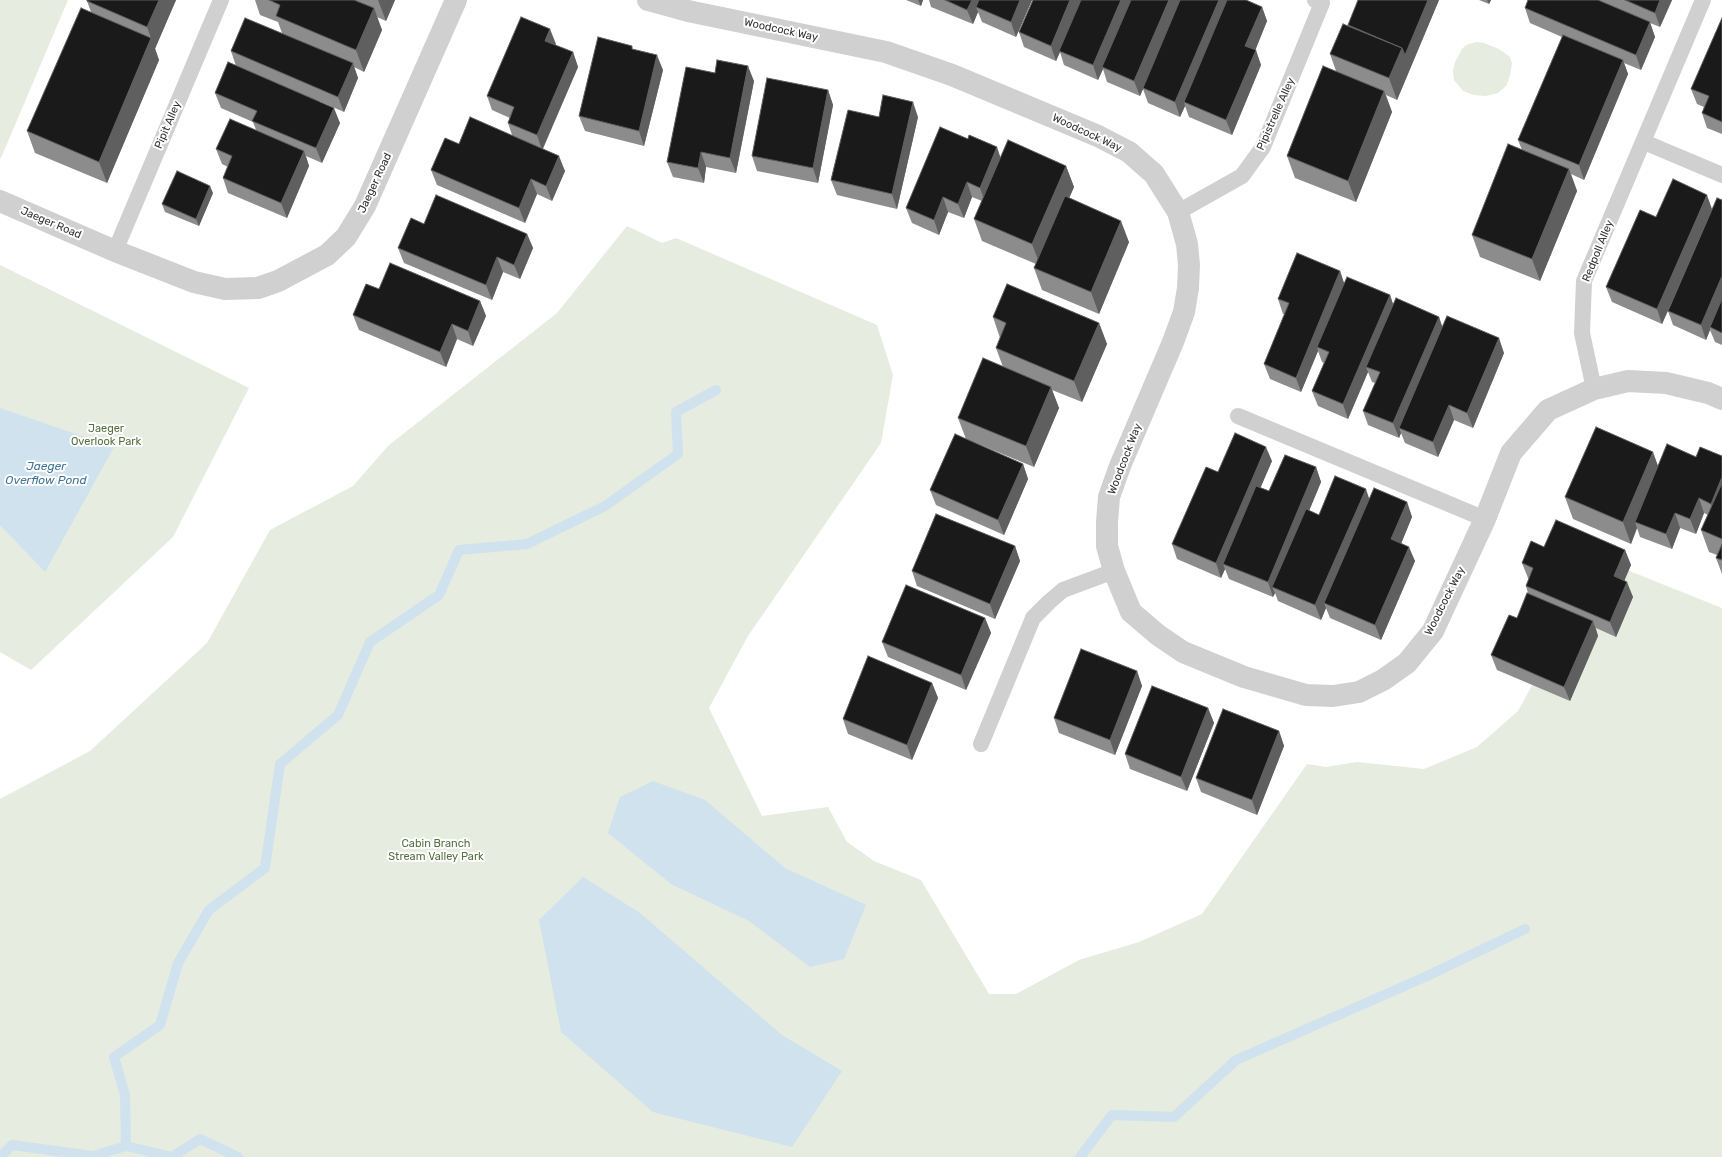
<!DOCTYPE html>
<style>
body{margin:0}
canvas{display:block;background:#fff}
</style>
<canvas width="1722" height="1157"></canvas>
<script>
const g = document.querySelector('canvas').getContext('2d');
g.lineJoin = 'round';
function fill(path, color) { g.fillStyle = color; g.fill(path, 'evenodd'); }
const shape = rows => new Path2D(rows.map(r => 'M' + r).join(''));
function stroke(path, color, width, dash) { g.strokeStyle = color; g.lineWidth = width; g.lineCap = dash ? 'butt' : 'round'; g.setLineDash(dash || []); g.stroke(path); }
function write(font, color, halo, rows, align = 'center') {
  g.font = font + ' Rubik,sans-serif'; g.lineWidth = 4; g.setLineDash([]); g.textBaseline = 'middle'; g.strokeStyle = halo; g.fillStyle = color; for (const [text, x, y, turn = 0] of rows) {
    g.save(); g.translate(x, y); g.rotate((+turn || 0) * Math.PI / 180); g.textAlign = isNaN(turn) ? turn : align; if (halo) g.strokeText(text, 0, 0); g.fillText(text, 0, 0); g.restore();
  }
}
fill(shape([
 [0,0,68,0,1,158,0,158],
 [1477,42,1484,43,1499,49,1510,57,1512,63,1510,76,1506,86,1498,93,1486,96,1474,95,1463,91,1454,80,1453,71,1455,62,1462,49,1466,45],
 [627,226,662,243,676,238,877,325,893,375,881,443,748,636,709,708,762,816,828,807,847,842,874,861,921,880,989,994,1016,994,1079,960,1139,942,1202,914,1307,764,1326,767,1357,762,1424,769,1477,747,1518,711,1553,647,1597,558,1722,608,1722,1157,0,1157,0,799,90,751,207,643,270,530,353,486,389,445,557,313],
 [0,265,249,388,173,537,31,670,0,652]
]), '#e6ecdf');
fill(shape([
 [0,408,114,447,45,572,0,525],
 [653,781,705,800,785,868,866,905,844,959,810,967,749,921,671,884,608,833,620,797],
 [583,877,640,913,782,1035,842,1071,792,1147,653,1112,561,1032,539,920]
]), '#cfe2ee');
stroke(shape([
 [126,1146,172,1157],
 [0,1157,12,1145,93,1156,126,1146,125,1095,114,1057,160,1025,178,963,209,910,265,868,280,764,338,715,370,642,439,595,459,550,527,544,605,506,678,454,676,412,716,390],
 [172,1157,200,1139,238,1157],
 [1080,1157,1112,1115,1174,1117,1236,1060,1425,977,1525,929]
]), '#cfe2ee', 10);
stroke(shape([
 [1644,142,1722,175],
 [1178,212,1242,176,1263,147,1322,3,1315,0],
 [115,251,221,0],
 [1594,389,1582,333,1584,281,1703,0],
 [1238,416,1485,519],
 [981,744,1033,618,1049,602,1063,590,1114,571]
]), '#d0d0d0', 16);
stroke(shape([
 [648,0,688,11,886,52,952,75,1098,136,1129,152,1154,174,1178,212,1187,244,1189,265,1188,288,1184,312,1173,342,1120,466,1109,497,1107,522,1107,546,1114,571,1131,612,1158,635,1183,652,1244,677,1306,695,1333,696,1359,692,1383,680,1407,663,1433,631,1485,519,1511,453,1548,410,1594,389,1628,381,1666,383,1708,393,1722,399],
 [0,201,115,251,194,282,225,289,258,288,278,281,327,255,346,237,365,206,456,0]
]), '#d0d0d0', 22);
fill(shape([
 [176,0,155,48,159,60,107,183,35,153,27,131,91,12,87,1],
 [255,0,395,0,386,21,377,17,382,30,364,72,354,67,358,78,344,112,319,101,340,123,322,163,306,156,309,166,287,218,228,193,223,178,228,167,222,164,216,149,256,130,253,122,221,108,215,93,236,66,231,51,282,33,278,22,260,15],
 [906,0,923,0,921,6],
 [929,0,1032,0,1016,37,982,22,978,12,973,24,931,7],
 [1439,0,1397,100,1386,95,1392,112,1356,202,1295,178,1287,156,1336,71,1330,54,1348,25],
 [1479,0,1491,0,1489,4],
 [1528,0,1672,0,1660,27,1650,23,1655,37,1641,70,1624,63,1628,74,1584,180,1571,174,1577,191,1540,281,1480,257,1472,235,1522,150,1518,140,1562,37,1530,23,1525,8],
 [1262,7,1267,21,1255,50,1261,65,1232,135,1189,117,1185,106,1180,117,1148,103,1143,89,1140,96,1107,82,1103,69,1098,80,1064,65,1060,52,1056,61,1024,47,1019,32],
 [1722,18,1722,134,1707,128,1702,113,1704,107,1697,104,1691,89],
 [556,44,555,45,573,52,578,67,543,149,565,171,552,201,537,194,525,223,437,185,431,170,459,144,512,135,508,123,510,118,492,110,487,96],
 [634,49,663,70,644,146,585,131,579,116],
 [754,81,736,173,706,167,704,183,673,177,667,162],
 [828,90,833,105,818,183,757,171,752,156],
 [918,117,897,209,837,195,831,180],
 [1000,158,1066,166,1074,187,1069,198,1129,242,1099,314,1042,290,1034,268,1036,264,982,241,974,219,982,201,972,197,964,218,948,212,939,235,912,223,906,208],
 [213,193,199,226,165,212,162,204],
 [1722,200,1722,345,1715,342,1710,330,1706,340,1673,325,1668,311,1662,324,1612,302,1606,287,1656,217,1712,209],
 [424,224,527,234,533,248,520,279,503,272,492,300,404,263,398,248],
 [1340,271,1344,283,1390,295,1393,304,1439,317,1442,326,1504,353,1473,428,1454,420,1438,457,1405,443,1401,433,1399,438,1368,425,1363,411,1375,383,1372,382,1368,372,1348,419,1318,406,1312,391,1324,363,1322,362,1318,351,1301,392,1270,379,1264,364,1285,314,1283,314,1278,299],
 [379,289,480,301,486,316,473,346,457,339,446,367,359,330,353,315],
 [993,317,1099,323,1107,344,1082,402,1052,390,1059,408,1034,467,971,441,1023,464,1028,479,1004,535,936,505,930,490,966,439,958,418,1003,367,996,348,1000,338],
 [1722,456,1722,574,1716,558,1717,555,1709,552,1701,530,1708,515,1704,513,1696,534,1680,528,1672,549,1640,537,1637,528,1631,544,1573,519,1565,497,1658,466,1696,457],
 [1272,461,1260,488,1269,491,1316,467,1321,482,1309,511,1319,515,1369,499,1407,502,1412,517,1401,543,1415,561,1381,640,1330,618,1326,608,1321,620,1278,601,1275,593,1273,597,1229,579,1225,569,1221,578,1177,559,1172,544,1218,472],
 [1015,546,1020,561,995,619,917,586,912,571],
 [1544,547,1625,550,1631,565,1624,580,1633,597,1616,637,1596,628,1598,636,1570,701,1497,670,1491,655,1517,618,1528,593,1526,586,1529,579,1528,578,1522,563],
 [985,618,991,633,966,690,888,657,882,642],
 [1137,671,1142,686,1115,755,1059,733,1054,718],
 [932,683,938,698,912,760,848,734,843,719],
 [1208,708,1214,723,1187,791,1130,769,1125,754],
 [1279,731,1284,746,1257,815,1201,792,1196,778]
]), '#8c8c8c');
fill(shape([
 [159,0,176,0,155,49,147,27],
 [378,0,395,0,386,21],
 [918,0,923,0,921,6],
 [972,0,983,0,976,7,978,12,973,24,967,10],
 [1020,0,1032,0,1016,37,1011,22],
 [1070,0,1082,0,1059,51,1060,52,1056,61,1051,46],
 [1121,0,1133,0,1102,67,1103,69,1098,80,1093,65],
 [1169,0,1181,0,1140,96,1134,81],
 [1219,0,1229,0,1184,102,1185,106,1180,117,1175,102],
 [1428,0,1439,0,1397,100,1389,78,1402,48],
 [1487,0,1491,0,1489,4],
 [1660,0,1672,0,1660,27,1655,13],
 [1262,7,1267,21,1251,61,1245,46],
 [374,8,382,30,364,72,356,50],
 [1650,22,1655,37,1641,70,1636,55],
 [550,29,556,44,551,56,545,41],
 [151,38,159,60,107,183,99,162],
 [1256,50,1261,65,1232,135,1226,120],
 [573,52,578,67,542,150,537,135],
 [657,55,663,70,644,146,639,131],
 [1623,60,1628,74,1584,180,1579,165],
 [353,63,358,78,344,112,338,97],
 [748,66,754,81,736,173,730,158],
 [828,90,833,105,818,183,813,168],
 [1384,91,1392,112,1356,202,1348,181],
 [913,102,918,117,897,209,892,194],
 [334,108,340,123,322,163,316,148],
 [997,147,1002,162,985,202,980,188],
 [304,151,309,166,287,218,281,203],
 [701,152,706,167,704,183,698,168],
 [559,156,565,171,552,201,546,186],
 [1066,166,1074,187,1040,265,1032,244],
 [1569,169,1577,191,1540,281,1532,259],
 [531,179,537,194,525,223,519,208],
 [967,182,972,197,964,218,958,204],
 [210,186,213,193,199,226,196,219],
 [1707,195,1712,209,1662,324,1657,309],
 [943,197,948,212,939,235,934,220],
 [1121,221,1129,242,1099,314,1091,292],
 [527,234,533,248,520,279,514,265],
 [497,257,503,272,492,300,486,285],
 [1340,271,1345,286,1317,347,1318,351,1301,392,1296,378],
 [1722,276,1722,303,1710,327,1710,330,1706,340,1701,325],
 [1390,295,1395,310,1366,367,1368,372,1348,419,1343,404],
 [480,301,486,316,473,346,468,331],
 [1439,317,1444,332,1399,428,1401,433,1399,438,1393,423],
 [1099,323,1107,344,1082,402,1074,381],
 [452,324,457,339,446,367,440,352],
 [1499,338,1504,353,1473,428,1467,413],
 [1051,387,1059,408,1034,467,1026,446],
 [1449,405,1454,420,1438,457,1433,442],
 [1266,447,1272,461,1227,566,1223,564,1225,569,1221,578,1216,563],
 [1653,452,1661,474,1635,522,1637,528,1631,544,1623,522],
 [1023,464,1028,479,1004,535,998,520],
 [1316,467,1321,482,1277,588,1272,587,1275,593,1273,597,1268,582],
 [1722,477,1722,505,1716,519,1711,504],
 [1366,489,1371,504,1324,603,1326,608,1321,620,1315,605],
 [1699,498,1704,513,1696,534,1690,519],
 [1407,502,1412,517,1397,554,1391,539],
 [1675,513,1680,528,1672,549,1666,534],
 [1015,546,1020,561,995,619,990,604],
 [1409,547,1415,561,1381,640,1375,625],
 [1625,550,1631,565,1620,591,1614,576],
 [1627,582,1633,597,1616,637,1610,622],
 [985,618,991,633,966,690,961,675],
 [1593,621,1598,636,1570,701,1564,687],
 [1137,671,1142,686,1115,755,1110,740],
 [932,683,938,698,912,760,907,745],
 [1208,708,1214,723,1187,791,1181,777],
 [1279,731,1284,746,1257,815,1252,800]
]), '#5f5f5f');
const building = shape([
 [87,0,159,0,147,27,87,1,87,0],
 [269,0,354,0,374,8,356,50,276,16,280,5,269,0],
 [945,0,972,0,967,10,945,0],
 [979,0,1020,0,1011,22,976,7,979,0],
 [1033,0,1070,0,1051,46,1019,32,1033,0],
 [1081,0,1121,0,1093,65,1059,51,1081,0],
 [1131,0,1169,0,1134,81,1102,67,1131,0],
 [1180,0,1219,0,1175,102,1143,88,1180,0],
 [1227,0,1246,0,1262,7,1245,46,1256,50,1226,120,1184,102,1227,0],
 [1358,0,1428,0,1405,55,1402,48,1348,25,1358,0],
 [1528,0,1598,0,1650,22,1636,55,1525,8,1528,0],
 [1625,0,1660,0,1655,13,1625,0],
 [81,8,151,38,99,162,27,131,81,8],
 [521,17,550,29,545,41,573,52,537,135,508,123,514,107,487,96,521,17],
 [245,18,353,63,338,97,231,51,245,18],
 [1722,18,1722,122,1702,113,1709,96,1691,89,1722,18],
 [1343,24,1402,48,1389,78,1330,54,1343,24],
 [1563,35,1623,60,1579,165,1518,140,1563,35],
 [598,37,632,46,632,49,657,55,639,131,579,116,598,37],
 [717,60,748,66,730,158,701,152,698,168,667,162,686,67,715,73,717,60],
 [228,62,334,108,316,148,252,121,257,111,215,93,228,62],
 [1323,66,1384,91,1348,181,1287,156,1323,66],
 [767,78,828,90,813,168,752,156,767,78],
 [883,95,913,102,892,194,831,180,848,110,879,117,883,95],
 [470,117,559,156,546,186,531,179,519,208,431,170,445,138,459,144,470,117],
 [230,119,304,151,281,203,223,178,232,156,216,149,230,119],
 [940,127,968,139,969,135,997,147,980,188,967,182,958,204,943,197,934,220,906,208,940,127],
 [1008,140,1066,166,1032,244,974,219,1008,140],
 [1508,144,1569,169,1532,259,1472,235,1508,144],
 [177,171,210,186,196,219,162,204,177,171],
 [1673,179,1707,195,1657,309,1606,287,1640,210,1656,217,1673,179],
 [436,195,527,234,514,265,497,257,486,285,398,248,411,218,424,224,436,195],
 [1065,196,1121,221,1091,292,1034,268,1065,196],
 [1717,198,1722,200,1722,276,1701,325,1668,311,1717,198],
 [1297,253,1340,271,1296,378,1264,364,1289,303,1278,299,1297,253],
 [390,263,480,301,468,331,452,324,440,352,353,315,366,284,379,289,390,263],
 [1347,277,1390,295,1343,404,1312,391,1329,352,1317,347,1347,277],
 [1007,284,1099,323,1074,381,996,348,1006,323,993,317,1007,284],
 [1396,298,1439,317,1393,423,1363,411,1380,372,1366,367,1396,298],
 [1722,299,1722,333,1710,327,1722,299],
 [1447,316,1499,338,1467,413,1449,405,1433,442,1399,428,1447,316],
 [983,358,1051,387,1026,446,958,418,983,358],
 [1596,427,1653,452,1623,522,1565,497,1596,427],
 [1235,433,1266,447,1216,563,1172,544,1206,467,1218,472,1235,433],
 [955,434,1023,464,998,520,930,490,955,434],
 [1667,444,1696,457,1700,447,1722,456,1722,477,1711,504,1699,498,1690,519,1675,513,1666,534,1635,522,1667,444],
 [1285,455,1316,467,1268,582,1223,564,1256,486,1269,491,1285,455],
 [1335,476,1366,489,1315,605,1272,587,1306,509,1319,515,1335,476],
 [1722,483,1722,539,1701,530,1722,483],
 [1374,488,1407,502,1391,539,1409,547,1375,625,1324,603,1374,488],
 [936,514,1015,546,990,604,912,571,936,514],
 [1556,520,1625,550,1614,576,1627,582,1610,622,1526,586,1533,568,1522,563,1531,541,1544,547,1556,520],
 [1722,544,1722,560,1716,558,1722,544],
 [906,585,985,618,961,675,882,642,906,585],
 [1527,593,1593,621,1564,687,1491,655,1509,615,1517,618,1527,593],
 [1081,649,1137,671,1110,740,1054,718,1081,649],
 [868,656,932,683,907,745,843,719,868,656],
 [1152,686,1208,708,1181,777,1125,754,1152,686],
 [1223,709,1279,731,1252,800,1196,778,1223,709]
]);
fill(building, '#1a1a1a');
stroke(building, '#5f5f5f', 1);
write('11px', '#333', '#fff', [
 ["Woodcock Way",781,30,12],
 ["Pipistrelle Alley",1276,114,-66],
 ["Pipit Alley",168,125,-67],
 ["Woodcock Way",1087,133,25],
 ["Jaeger Road",375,183,-65],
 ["Jaeger Road",51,223,23],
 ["Redpoll Alley",1598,251,-68],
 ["Woodcock Way",1125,459,-69],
 ["Woodcock Way",1445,601,-63]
]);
write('11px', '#56703f', '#fff', [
 ["Jaeger",106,429],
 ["Overlook Park",106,442],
 ["Cabin Branch",436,844],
 ["Stream Valley Park",436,857]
]);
write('italic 12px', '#3f7597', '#fff', [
 ["Jaeger",46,467],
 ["Overflow Pond",46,481]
]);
</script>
